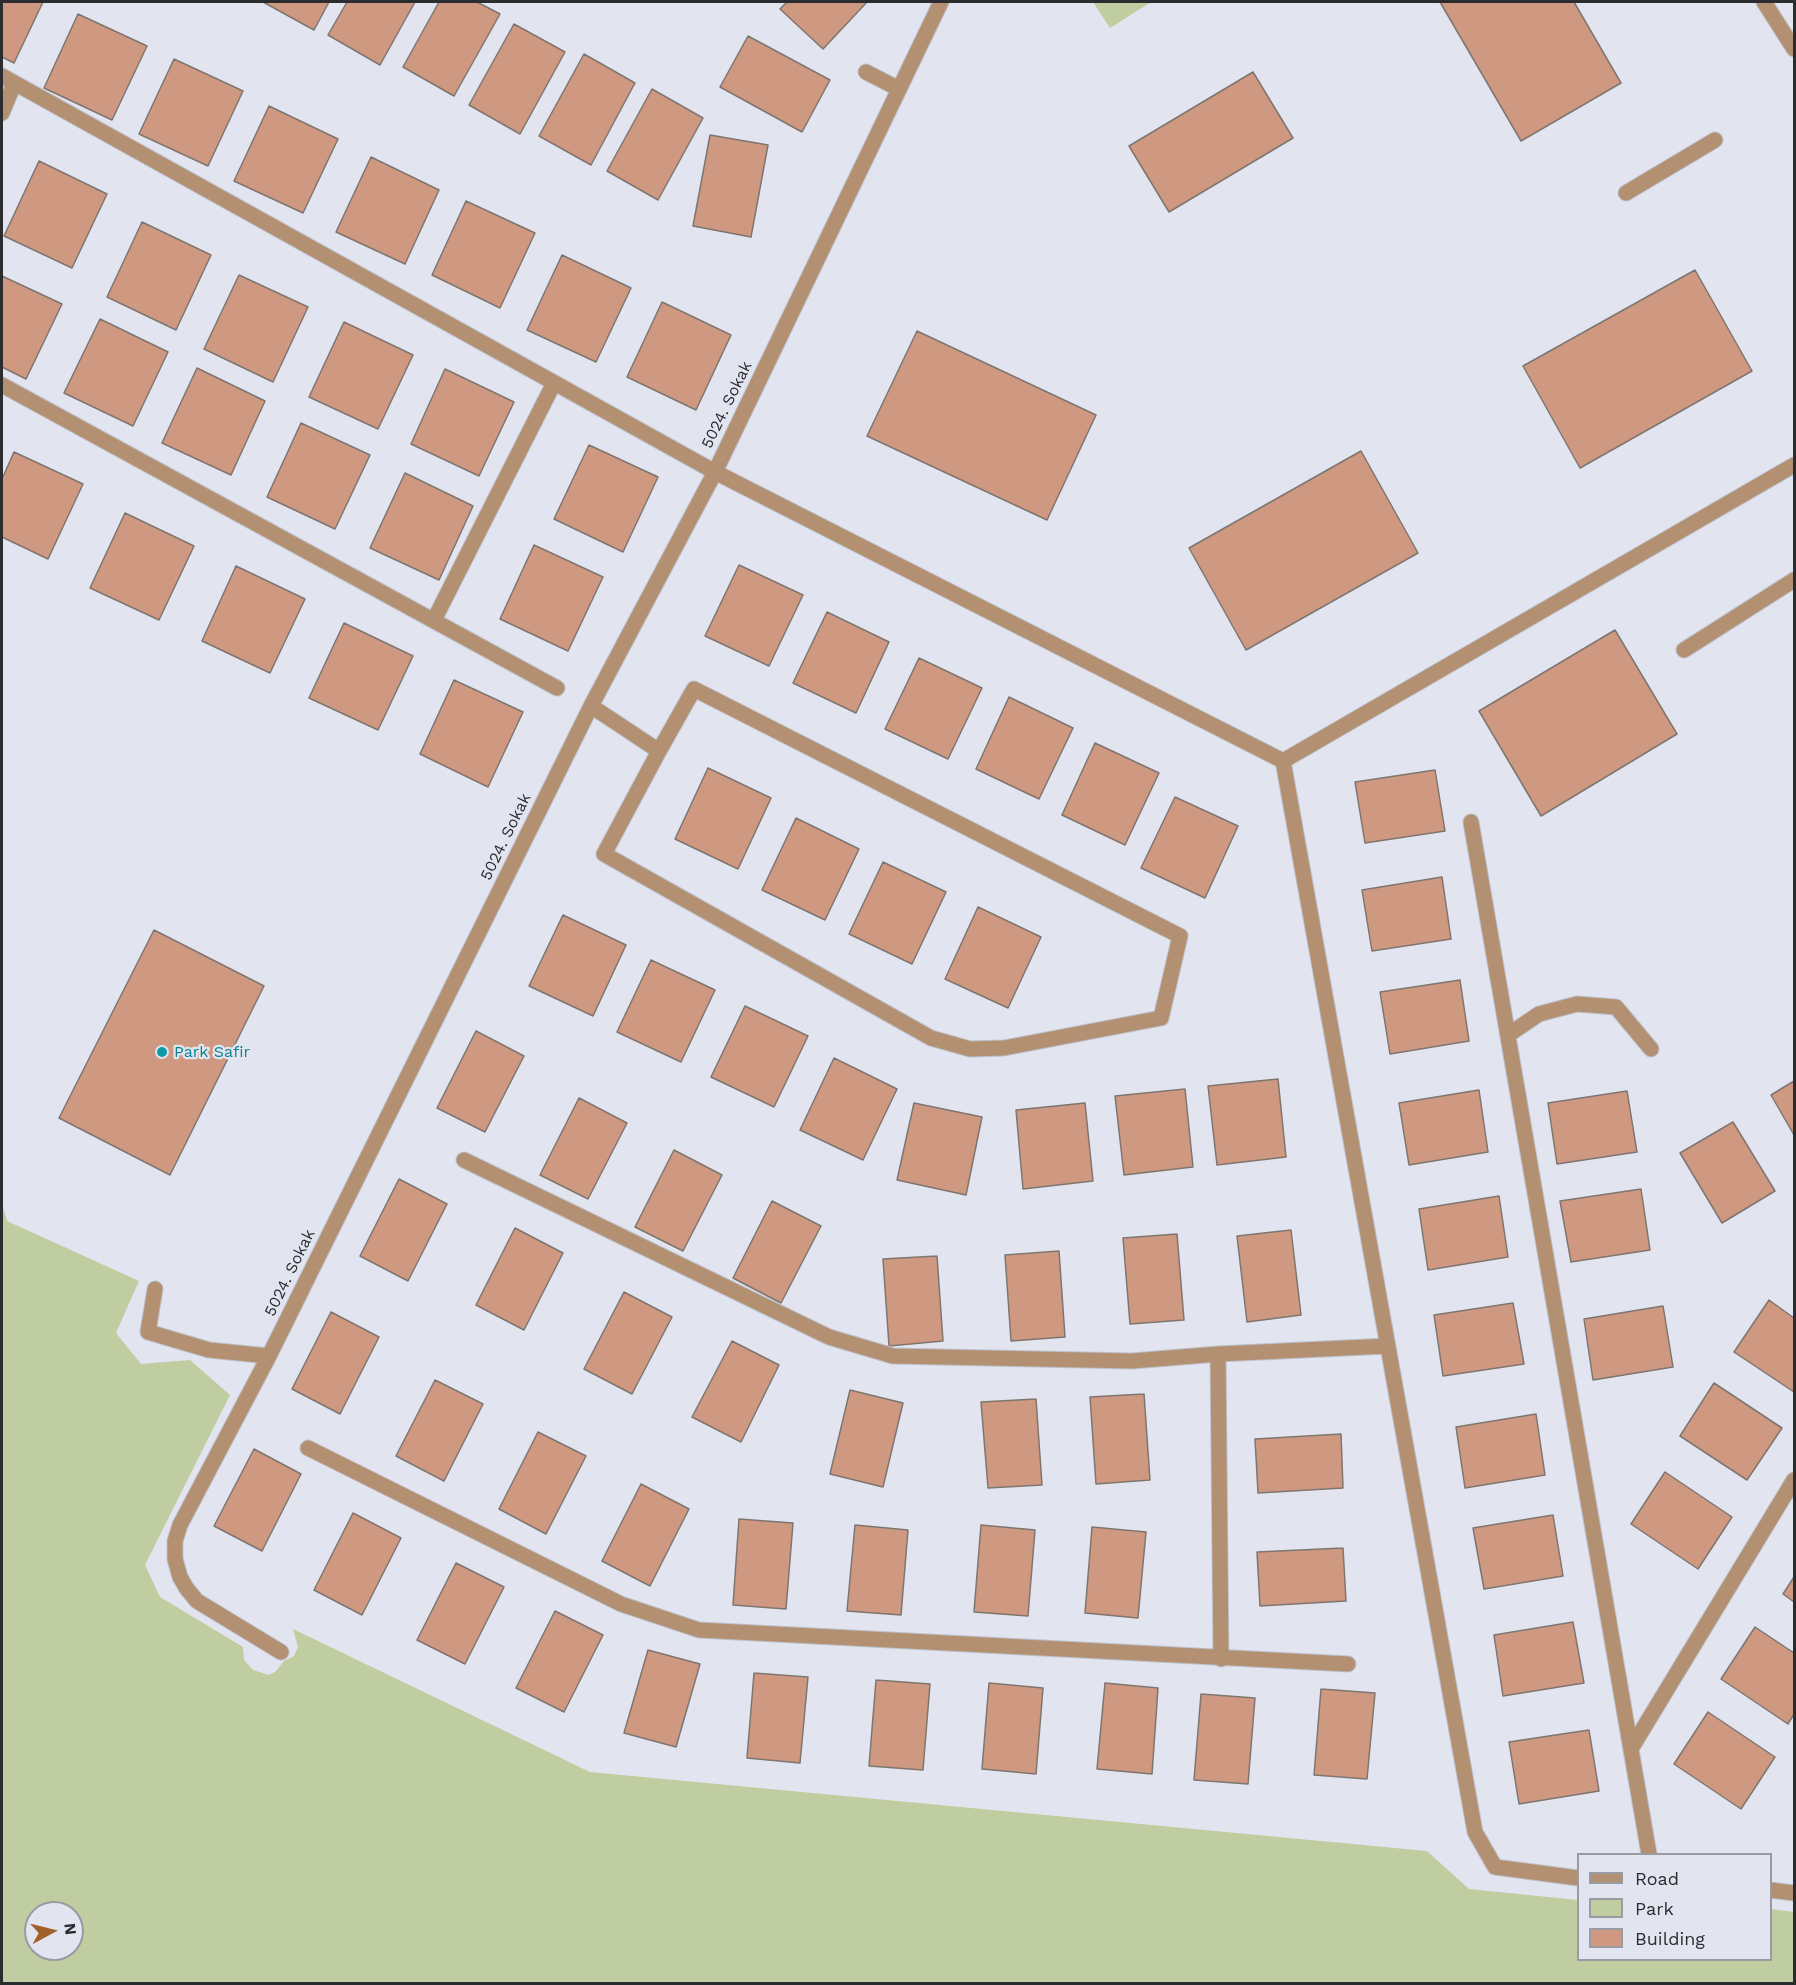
<!DOCTYPE html>
<style>
body{margin:0}
#map{position:relative;width:1796px;height:1985px;overflow:hidden;background:#e2e5ef;font-family:"Work Sans",sans-serif}
canvas{display:block}
.frame{position:absolute;inset:0;border:3px solid #2b2c30;pointer-events:none}
.legend{position:absolute;left:1577px;top:1853px;width:195px;height:108px;box-sizing:border-box;background:#e2e5ef;border:2px solid #999ba3;margin:0;padding:8px 10px;list-style:none;font-size:18px;color:#2b2c30}
.legend li{display:flex;align-items:center;gap:12px;height:30px}
.legend b{width:30px;border:2px solid #999ba3}
.north{position:absolute;left:24px;top:1901px;width:60px;height:60px;box-sizing:border-box;background:#e2e5ef;border:2px solid #999ba3;border-radius:50%;rotate:83deg;font-size:16px;font-weight:700;line-height:24px;text-align:center;color:#2b2c30}
.north::after{content:'';display:block;margin:auto;width:21px;height:27px;background:#a1612a;clip-path:polygon(50% 0,100% 100%,50% 72%,0 100%)}
</style>
<div id="map">
<canvas width="1796" height="1985"></canvas>
<div class="frame"></div>
<ul class="legend">
<li><b style="height:8px;background:#b29071"></b>Road</li>
<li><b style="height:16px;background:#c0cda0"></b>Park</li>
<li><b style="height:16px;background:#ce9980"></b>Building</li>
</ul>
<div class="north">N</div>
</div>
<script>
const g = document.querySelector('canvas').getContext('2d');
g.lineJoin = 'round';
function fill(path, color) { g.fillStyle = color; g.fill(path, 'evenodd'); }
const shape = rows => new Path2D(rows.map(r => 'M' + r).join(''));
function stroke(path, color, width, dash) { g.strokeStyle = color; g.lineWidth = width; g.lineCap = dash ? 'butt' : 'round'; g.setLineDash(dash || []); g.stroke(path); }
function write(font, color, halo, rows, align = 'center') {
  g.font = font + ' "Work Sans",sans-serif'; g.lineWidth = 4.5; g.setLineDash([]); g.textBaseline = 'middle'; g.strokeStyle = halo; g.fillStyle = color; for (const [text, x, y, turn = 0] of rows) {
    g.save(); g.translate(x, y); g.rotate((+turn || 0) * Math.PI / 180); g.textAlign = isNaN(turn) ? turn : align; if (halo) g.strokeText(text, 0, 0); g.fillText(text, 0, 0); g.restore();
  }
}
fill(shape([
 [1093,2,1151,2,1110,28],
 [2,1203,7,1221,139,1281,116,1333,141,1364,190,1360,230,1395,145,1565,160,1597,243,1647,244,1660,253,1670,269,1675,276,1671,284,1661,294,1656,298,1647,293,1629,590,1772,1427,1851,1469,1889,1578,1900,1578,1960,1770,1960,1771,1909,1794,1912,1794,1983,2,1983],
 [36,1913,72,1913,72,1949,36,1949]
]), '#c0cda0');
const building = shape([
 [2,2,43,2,14,63,2,57,2,2],
 [263,2,329,2,314,30,263,2],
 [347,2,415,2,380,65,328,35,347,2],
 [439,2,477,2,500,14,454,96,403,67,439,2],
 [787,2,867,2,823,49,780,9,787,2],
 [1440,2,1574,2,1621,83,1521,141,1440,2],
 [78,14,147,46,112,120,44,88,78,14],
 [514,24,565,52,520,134,469,105,514,24],
 [748,36,830,80,802,132,720,87,748,36],
 [584,54,635,83,591,165,539,136,584,54],
 [174,59,243,91,208,166,139,134,174,59],
 [1253,72,1293,138,1169,212,1129,146,1253,72],
 [652,89,703,118,658,200,607,171,652,89],
 [269,106,338,139,303,213,234,181,269,106],
 [710,135,768,145,751,237,693,226,710,135],
 [371,157,439,190,405,264,336,232,371,157],
 [39,161,107,194,72,268,4,236,39,161],
 [466,201,535,233,500,308,432,275,466,201],
 [142,222,211,255,176,330,107,297,142,222],
 [562,255,631,288,596,362,527,330,562,255],
 [1695,270,1752,371,1580,468,1523,366,1695,270],
 [239,275,308,307,273,382,204,349,239,275],
 [2,276,62,304,26,379,2,367,2,276],
 [662,302,731,335,696,410,627,377,662,302],
 [100,319,168,352,133,426,64,393,100,319],
 [344,322,413,355,378,429,309,397,344,322],
 [917,331,1096,415,1047,520,867,436,917,331],
 [197,368,265,401,231,475,162,443,197,368],
 [445,369,514,402,479,476,411,444,445,369],
 [301,423,370,455,335,529,267,497,301,423],
 [589,445,658,477,623,552,554,519,589,445],
 [1361,451,1418,553,1246,650,1189,548,1361,451],
 [14,452,83,484,48,559,2,537,2,479,14,452],
 [405,473,473,506,439,580,370,548,405,473],
 [125,513,194,546,159,620,90,588,125,513],
 [534,545,603,577,568,651,500,619,534,545],
 [739,565,803,595,769,666,705,636,739,565],
 [236,566,305,599,270,673,202,641,236,566],
 [827,612,889,642,856,713,793,683,827,612],
 [344,623,413,656,378,730,309,698,344,623],
 [1615,630,1677,734,1541,816,1479,711,1615,630],
 [919,658,982,688,948,759,885,729,919,658],
 [454,680,523,712,488,787,420,754,454,680],
 [1009,697,1073,728,1039,799,976,769,1009,697],
 [1095,743,1159,773,1125,845,1062,815,1095,743],
 [708,768,771,798,738,869,675,839,708,768],
 [1435,770,1445,831,1365,843,1355,782,1435,770],
 [1175,797,1238,826,1205,898,1141,868,1175,797],
 [796,818,859,849,825,920,762,890,796,818],
 [883,862,946,892,912,964,849,934,883,862],
 [1442,877,1451,939,1372,951,1362,890,1442,877],
 [978,907,1041,937,1008,1008,945,979,978,907],
 [563,915,626,945,593,1016,529,986,563,915],
 [154,930,264,986,170,1175,59,1118,154,930],
 [651,960,715,990,681,1062,617,1032,651,960],
 [1460,980,1469,1041,1390,1054,1380,992,1460,980],
 [745,1006,808,1036,774,1107,711,1077,745,1006],
 [476,1031,524,1056,485,1132,437,1108,476,1031],
 [834,1058,897,1089,863,1160,800,1130,834,1058],
 [1278,1079,1286,1157,1217,1165,1208,1086,1278,1079],
 [1794,1081,1794,1135,1771,1095,1794,1081],
 [1185,1089,1193,1167,1124,1175,1115,1096,1185,1089],
 [1479,1090,1488,1152,1409,1165,1399,1103,1479,1090],
 [1627,1091,1637,1152,1557,1164,1548,1103,1627,1091],
 [579,1098,627,1123,588,1199,540,1175,579,1098],
 [914,1103,982,1117,966,1195,897,1180,914,1103],
 [1085,1103,1093,1181,1023,1189,1016,1110,1085,1103],
 [1733,1122,1775,1191,1722,1223,1680,1153,1733,1122],
 [674,1150,722,1175,683,1251,635,1227,674,1150],
 [399,1179,447,1204,408,1281,360,1256,399,1179],
 [1641,1189,1650,1250,1571,1262,1560,1201,1641,1189],
 [1499,1196,1508,1257,1428,1270,1419,1209,1499,1196],
 [772,1201,821,1226,781,1303,733,1278,772,1201],
 [515,1228,563,1253,524,1330,476,1305,515,1228],
 [1291,1230,1301,1315,1247,1322,1237,1236,1291,1230],
 [1177,1234,1184,1320,1130,1324,1123,1238,1177,1234],
 [1059,1251,1065,1337,1011,1341,1005,1255,1059,1251],
 [937,1256,943,1341,889,1346,883,1259,937,1256],
 [624,1292,672,1317,632,1394,584,1369,624,1292],
 [1769,1300,1794,1318,1794,1392,1734,1352,1769,1300],
 [1513,1303,1524,1364,1443,1376,1434,1315,1513,1303],
 [1663,1306,1673,1367,1593,1380,1584,1319,1663,1306],
 [331,1312,379,1337,340,1414,292,1389,331,1312],
 [732,1341,779,1365,741,1442,692,1417,732,1341],
 [435,1380,483,1404,444,1481,396,1456,435,1380],
 [1714,1383,1782,1428,1747,1480,1680,1436,1714,1383],
 [850,1390,903,1403,883,1487,830,1474,850,1390],
 [1144,1394,1150,1480,1096,1484,1090,1397,1144,1394],
 [1036,1399,1042,1485,988,1488,981,1402,1036,1399],
 [1536,1414,1545,1475,1465,1488,1456,1427,1536,1414],
 [538,1432,586,1456,546,1534,499,1509,538,1432],
 [1341,1434,1343,1488,1258,1493,1255,1439,1341,1434],
 [254,1449,301,1474,262,1551,214,1526,254,1449],
 [1665,1472,1732,1517,1698,1569,1631,1524,1665,1472],
 [641,1484,689,1509,650,1586,602,1561,641,1484],
 [353,1513,401,1538,362,1615,314,1590,353,1513],
 [1553,1515,1563,1576,1484,1589,1473,1528,1553,1515],
 [739,1519,793,1523,786,1609,733,1605,739,1519],
 [855,1525,908,1530,901,1615,847,1611,855,1525],
 [981,1525,1035,1530,1028,1616,974,1612,981,1525],
 [1092,1527,1146,1532,1138,1618,1085,1613,1092,1527],
 [1343,1548,1346,1601,1260,1606,1257,1552,1343,1548],
 [456,1563,504,1587,465,1664,417,1640,456,1563],
 [1794,1577,1794,1602,1783,1594,1794,1577],
 [555,1611,603,1635,564,1712,516,1688,555,1611],
 [1573,1622,1584,1683,1503,1696,1494,1635,1573,1622],
 [1755,1627,1794,1653,1794,1714,1788,1724,1721,1679,1755,1627],
 [648,1650,700,1664,676,1747,624,1733,648,1650],
 [754,1673,808,1677,800,1763,747,1758,754,1673],
 [876,1680,930,1684,923,1770,869,1766,876,1680],
 [989,1683,1043,1688,1036,1774,982,1769,989,1683],
 [1105,1683,1158,1688,1152,1774,1097,1769,1105,1683],
 [1321,1689,1375,1693,1367,1779,1314,1775,1321,1689],
 [1201,1694,1255,1698,1248,1784,1194,1780,1201,1694],
 [1708,1712,1775,1757,1741,1809,1674,1764,1708,1712],
 [1589,1730,1599,1791,1519,1804,1509,1742,1589,1730]
]);
fill(building, '#ce9980');
stroke(building, '#7f7570', 1.5);
const service = shape([
 [866,72,899,89],
 [1626,193,1715,140],
 [434,620,554,383],
 [1684,650,1794,580]
]);
const minor = shape([
 [1764,2,1794,49],
 [2,76,715,472,1283,761],
 [2,113,14,84],
 [2,385,557,688],
 [591,706,659,751,694,689,1180,936,1161,1018,1004,1048,970,1049,931,1038,604,854,659,751],
 [1471,822,1649,1854],
 [1508,1035,1539,1014,1577,1004,1616,1007,1651,1049],
 [464,1160,829,1337,893,1356,1132,1361,1218,1354,1388,1346],
 [155,1289,148,1332,209,1350,269,1356],
 [1218,1354,1221,1659],
 [308,1448,621,1604,699,1630,1348,1664],
 [281,1652,197,1601,187,1589,180,1577,175,1559,175,1541,180,1525,269,1356,591,706,715,472,941,2],
 [1632,1747,1794,1480],
 [1578,1878,1495,1867,1475,1832,1283,761,1794,465],
 [1770,1890,1794,1893]
]);
stroke(service, '#bdc0c9', 17);
stroke(minor, '#bdc0c9', 17);
stroke(service, '#b29071', 15);
stroke(minor, '#b29071', 15);
for (const [x, y, r, color] of [
 [162,1052,6,"#0f9aa8"]
]) { const dot = new Path2D(); dot.arc(x, y, r, 0, 2 * Math.PI); g.fillStyle = color; g.fill(dot); stroke(dot, '#e2e5ef', 2); }
write('16px', '#2b2c30', '#e2e5ef', [
 ["5024. Sokak",727,405,-64],
 ["5024. Sokak",506,837,-64],
 ["5024. Sokak",290,1273,-64]
]);
write('16px', '#0d838f', '#e2e5ef', [
 ["Park Safir",174,1052]
], 'left');
</script>
